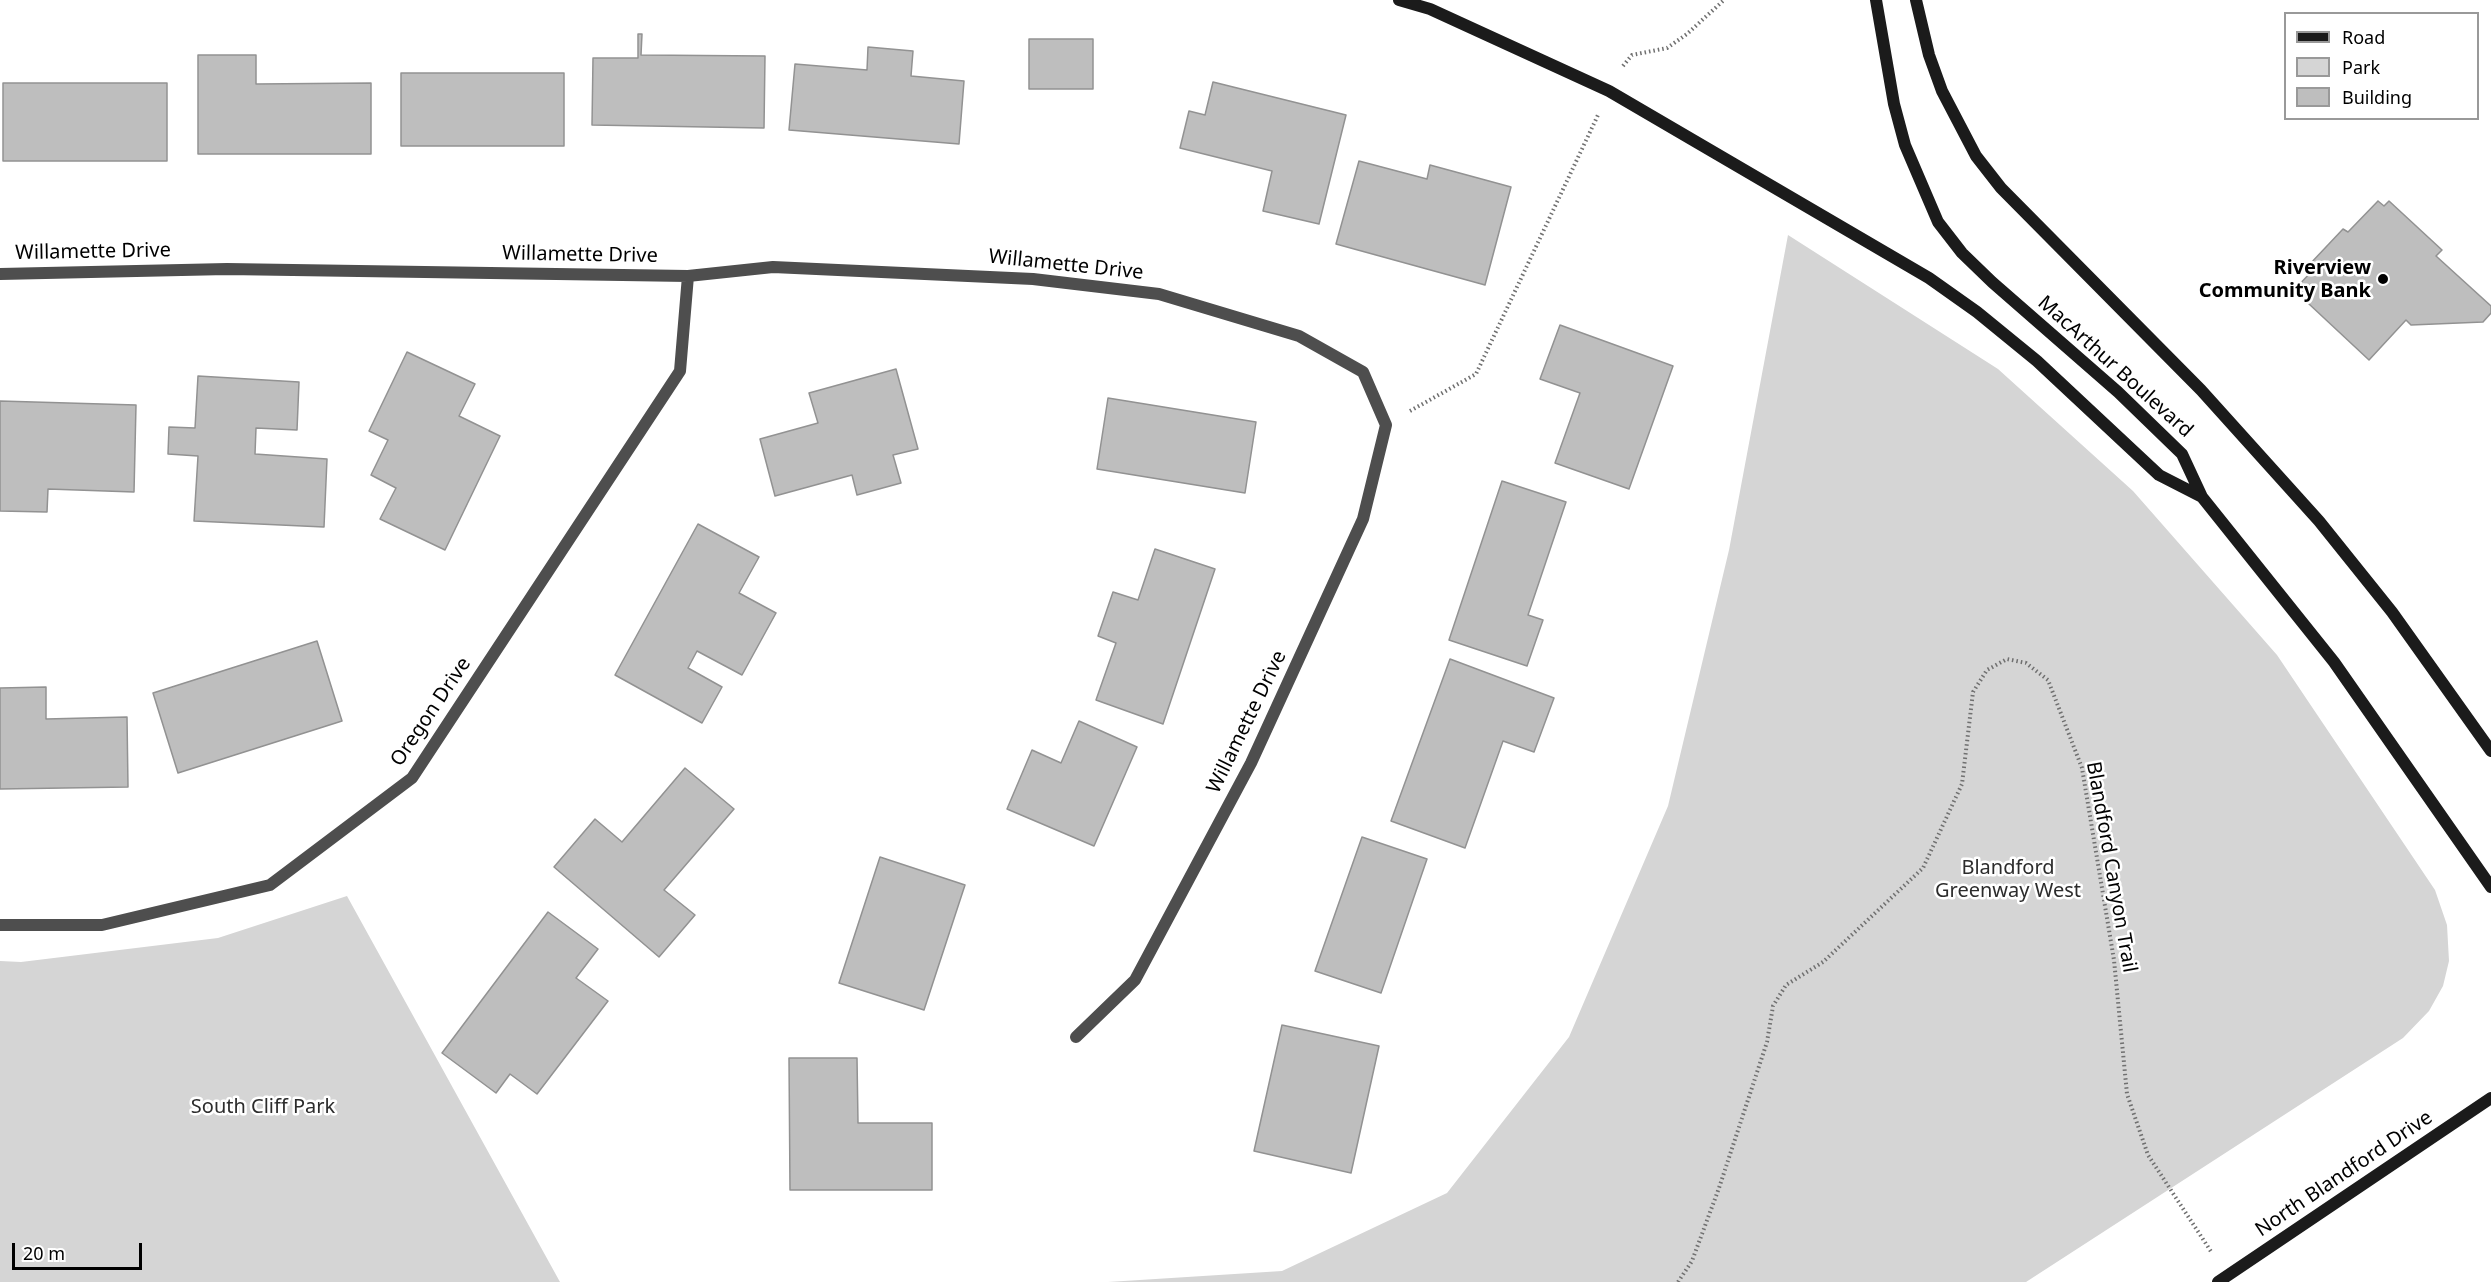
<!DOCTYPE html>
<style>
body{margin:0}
#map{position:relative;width:2491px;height:1282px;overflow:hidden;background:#fff;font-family:"Noto Sans",sans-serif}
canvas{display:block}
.legend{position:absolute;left:2284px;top:12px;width:195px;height:108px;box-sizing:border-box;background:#fff;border:2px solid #999;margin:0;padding:8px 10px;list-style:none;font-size:18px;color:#000}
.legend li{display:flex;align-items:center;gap:12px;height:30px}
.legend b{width:30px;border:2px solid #999}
.scale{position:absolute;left:12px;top:1243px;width:130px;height:27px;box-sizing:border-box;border:3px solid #000;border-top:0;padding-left:8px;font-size:18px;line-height:21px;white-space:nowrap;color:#000;-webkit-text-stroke:4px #fff;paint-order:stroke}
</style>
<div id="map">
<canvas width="2491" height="1282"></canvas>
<ul class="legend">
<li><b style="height:8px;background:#1b1b1b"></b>Road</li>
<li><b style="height:16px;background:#d5d5d5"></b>Park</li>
<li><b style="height:16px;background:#bebebe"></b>Building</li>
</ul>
<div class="scale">20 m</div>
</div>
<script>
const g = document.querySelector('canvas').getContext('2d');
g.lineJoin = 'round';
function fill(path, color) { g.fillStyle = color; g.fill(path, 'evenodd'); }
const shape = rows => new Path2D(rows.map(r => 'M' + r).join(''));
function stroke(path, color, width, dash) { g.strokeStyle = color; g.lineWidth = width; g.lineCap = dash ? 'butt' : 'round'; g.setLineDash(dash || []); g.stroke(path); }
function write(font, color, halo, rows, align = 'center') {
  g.font = font + ' "Noto Sans",sans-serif'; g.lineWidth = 5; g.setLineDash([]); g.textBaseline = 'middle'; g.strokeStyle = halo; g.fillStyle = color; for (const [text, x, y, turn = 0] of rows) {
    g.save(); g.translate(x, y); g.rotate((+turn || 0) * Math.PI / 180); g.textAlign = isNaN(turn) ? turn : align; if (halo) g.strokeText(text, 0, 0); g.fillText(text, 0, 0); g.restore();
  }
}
fill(shape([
 [1788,235,1998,369,2133,491,2277,655,2435,890,2447,925,2449,961,2443,986,2429,1011,2403,1038,2026,1282,1108,1282,1282,1271,1447,1193,1569,1037,1668,806,1729,550],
 [347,896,560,1282,0,1282,0,961,21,962,218,938]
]), '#d5d5d5');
const building = shape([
 [638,34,642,34,641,55,765,56,764,128,592,125,593,58,638,58,638,34],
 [1029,39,1093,39,1093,89,1029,89,1029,39],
 [868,47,913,51,911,76,964,81,959,144,789,130,795,64,867,70,868,47],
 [198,55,256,55,256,84,371,83,371,154,198,154,198,55],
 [401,73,564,73,564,146,401,146,401,73],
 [1213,82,1346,115,1319,224,1263,211,1272,171,1180,148,1189,111,1205,115,1213,82],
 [3,83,167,83,167,161,3,161,3,83],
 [1359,161,1427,179,1430,165,1511,187,1485,285,1336,244,1359,161],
 [2378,201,2384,206,2389,201,2442,250,2436,256,2491,306,2491,313,2483,322,2411,325,2406,320,2369,360,2294,290,2314,269,2309,265,2343,229,2348,232,2378,201],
 [1560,325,1673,366,1629,489,1555,463,1580,393,1540,379,1560,325],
 [407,352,475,384,459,416,500,436,445,550,380,519,396,488,371,475,388,440,369,431,407,352],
 [896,369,918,449,893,455,901,483,857,495,852,475,775,496,760,439,818,423,809,393,896,369],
 [198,376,299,382,297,430,256,428,255,454,327,459,324,527,194,521,198,456,168,454,169,427,195,428,198,376],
 [1108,398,1256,422,1245,493,1097,469,1108,398],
 [0,401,136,405,134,492,48,489,47,512,0,511,0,401],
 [1502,481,1566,502,1528,615,1543,620,1527,666,1449,640,1502,481],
 [698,524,759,557,739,593,776,613,742,675,697,651,688,668,722,687,702,723,615,675,698,524],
 [1155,549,1215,569,1163,724,1096,700,1116,643,1098,636,1113,592,1138,600,1155,549],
 [317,641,342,721,178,773,153,693,317,641],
 [1450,659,1554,698,1534,752,1503,741,1465,848,1391,821,1450,659],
 [46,687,46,719,127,717,128,787,0,789,0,688,46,687],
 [1079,721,1137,747,1094,846,1007,809,1032,750,1061,763,1079,721],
 [685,768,734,809,664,890,695,915,659,957,554,867,595,819,622,842,685,768],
 [1362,837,1427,859,1381,993,1315,971,1362,837],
 [880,857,965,885,924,1010,839,983,880,857],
 [548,912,598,949,576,978,608,1001,537,1094,510,1074,496,1093,442,1053,548,912],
 [1282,1025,1379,1046,1351,1173,1254,1151,1282,1025],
 [789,1058,857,1058,858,1123,932,1123,932,1190,790,1190,789,1058]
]);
fill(building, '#bebebe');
stroke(building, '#929292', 1.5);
stroke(shape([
 [1623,66,1632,55,1667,48,1687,34,1724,0],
 [1410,411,1476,374,1598,115],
 [1678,1282,1692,1261,1719,1188,1767,1042,1773,1006,1786,985,1823,962,1923,868,1962,784,1973,692,1987,670,2007,659,2026,663,2048,680,2082,768,2114,960,2127,1094,2148,1155,2212,1253]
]), '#707070', 4, [1.5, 3]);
stroke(shape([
 [0,274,227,269,688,276,773,267,1033,279,1159,294,1299,336,1363,372,1386,425,1363,519,1251,763,1135,980,1076,1037],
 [0,925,102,925,270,885,412,778,680,371,688,276]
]), '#4e4e4e', 12);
stroke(shape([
 [1399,0,1430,9,1609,91,1929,278,1977,312,2037,361,2159,475,2202,497],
 [1876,0,1894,104,1905,145,1938,222,1962,253,1992,282,2118,392,2182,454,2202,497,2334,662,2491,887],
 [1916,0,1929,55,1942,91,1976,156,2001,188,2201,390,2319,521,2392,612,2491,751],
 [2218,1282,2491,1098]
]), '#1b1b1b', 12);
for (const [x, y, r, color] of [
 [2383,279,6,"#000"]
]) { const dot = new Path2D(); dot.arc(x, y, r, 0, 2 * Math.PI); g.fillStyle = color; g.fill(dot); stroke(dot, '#fff', 2); }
write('20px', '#000', '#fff', [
 ["Willamette Drive",93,252,-1],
 ["Willamette Drive",580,255,1],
 ["Willamette Drive",1066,265,6],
 ["MacArthur Boulevard",2115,367,42],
 ["Oregon Drive",431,712,-56],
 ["Willamette Drive",1247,722,-64],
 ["Blandford Canyon Trail",2111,867,80],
 ["North Blandford Drive",2344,1174,-34]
]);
write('bold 20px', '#000', '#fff', [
 ["Riverview",2371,268],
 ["Community Bank",2371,291]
], 'right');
write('20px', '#2c2c2c', '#fff', [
 ["Blandford",2008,868],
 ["Greenway West",2008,891],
 ["South Cliff Park",263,1107]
]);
</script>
